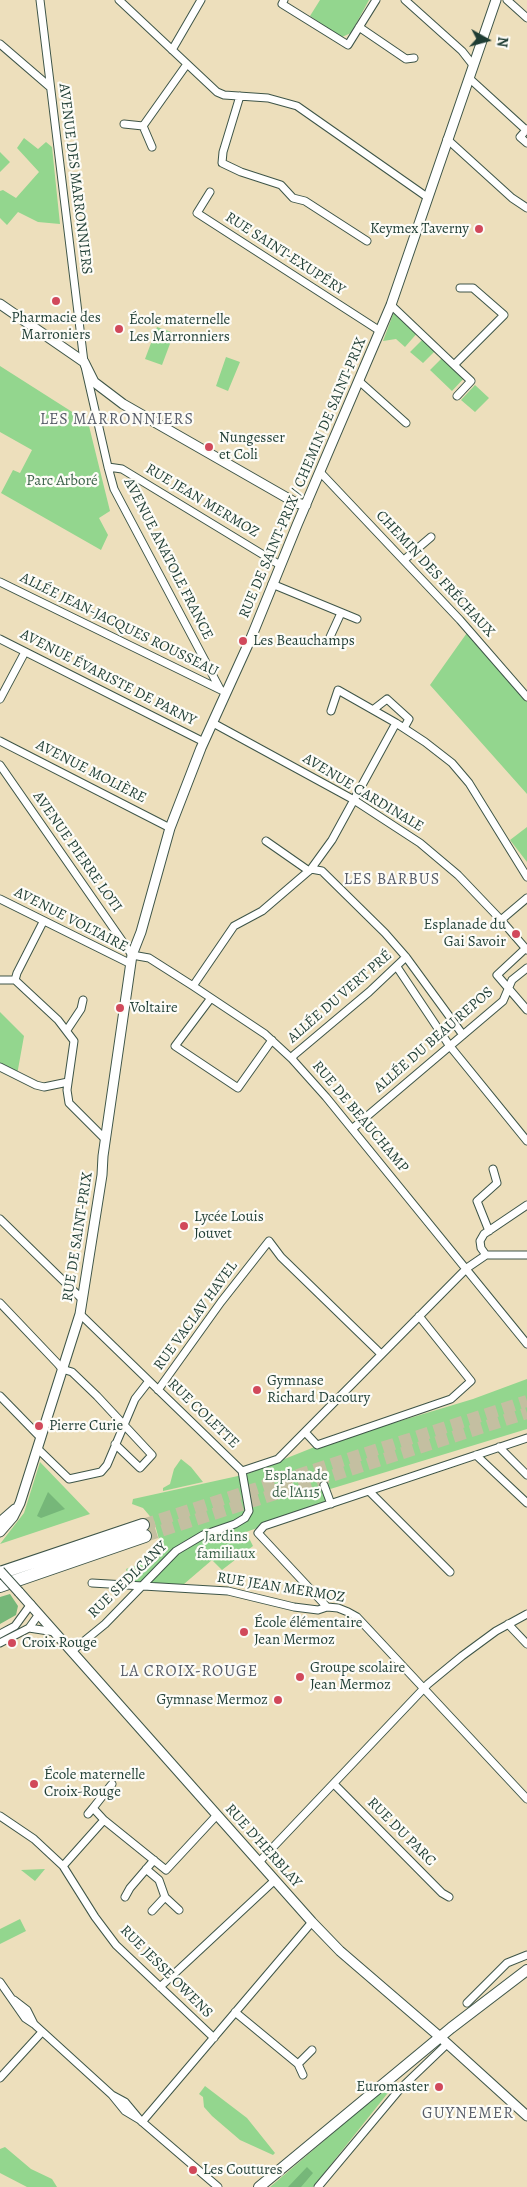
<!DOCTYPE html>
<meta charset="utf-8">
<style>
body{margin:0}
#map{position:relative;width:527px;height:2187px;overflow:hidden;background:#eddfbc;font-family:Alegreya,serif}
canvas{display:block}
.north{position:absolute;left:462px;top:15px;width:50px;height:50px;-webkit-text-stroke:4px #fdfcf7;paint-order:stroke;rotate:97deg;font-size:14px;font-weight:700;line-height:20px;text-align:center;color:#1f3d34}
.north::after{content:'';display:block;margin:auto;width:18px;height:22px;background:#1f3d34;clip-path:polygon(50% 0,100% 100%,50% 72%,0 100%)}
</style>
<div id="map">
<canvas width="527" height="2187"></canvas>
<div class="north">N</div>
</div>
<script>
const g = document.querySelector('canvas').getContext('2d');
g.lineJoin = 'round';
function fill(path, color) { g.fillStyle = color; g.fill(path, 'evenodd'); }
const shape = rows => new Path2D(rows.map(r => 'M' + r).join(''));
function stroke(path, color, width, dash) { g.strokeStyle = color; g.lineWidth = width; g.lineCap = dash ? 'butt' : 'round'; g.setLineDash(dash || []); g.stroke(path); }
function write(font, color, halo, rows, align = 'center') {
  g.font = font + ' Alegreya,serif'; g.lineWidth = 4.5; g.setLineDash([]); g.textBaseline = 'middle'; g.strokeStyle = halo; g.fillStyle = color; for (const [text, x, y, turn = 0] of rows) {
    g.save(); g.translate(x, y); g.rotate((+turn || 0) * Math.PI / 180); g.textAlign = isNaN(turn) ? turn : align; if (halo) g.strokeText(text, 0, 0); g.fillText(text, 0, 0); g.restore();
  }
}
fill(shape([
 [320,0,369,0,351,33,342,37,339,36,310,16],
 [24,138,38,149,46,142,52,147,60,224,38,222,18,212,7,225,0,218,0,191,3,190,16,198,39,172,17,148],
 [0,152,10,162,0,172],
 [395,309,419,331,405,347,396,339,383,341],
 [157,327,174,333,162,365,145,359],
 [425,337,437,349,423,363,410,352],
 [444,356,466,376,452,391,430,370],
 [226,357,240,362,228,391,216,386],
 [0,366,88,422,110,511,99,518,108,535,101,550,1,493,13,470,20,473,32,450,0,432],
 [475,385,489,398,475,412,461,400],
 [469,630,527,698,527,794,430,685],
 [527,827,527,862,510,840],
 [0,1012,24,1036,17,1075,0,1067],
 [527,1379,527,1429,327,1490,331,1502,246,1532,253,1546,222,1570,212,1560,177,1590,131,1586,126,1569,142,1563,160,1543,154,1521,143,1508,132,1504,133,1499,247,1474,317,1446,473,1399],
 [181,1459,191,1467,203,1482,163,1491,163,1488,170,1484,174,1469],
 [40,1462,90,1514,0,1544,24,1513],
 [45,1869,35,1881,21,1870],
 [20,1919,26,1931,0,1944,0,1929],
 [389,2085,391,2089,313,2187,270,2187],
 [205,2086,247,2118,275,2153,273,2155,240,2140,212,2116,204,2107,203,2097,199,2094],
 [5,2147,31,2169,52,2179,57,2187,27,2187,0,2173,0,2149]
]), '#93d68e');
fill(shape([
 [48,1492,65,1509,41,1518,37,1516],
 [10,1594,18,1606,16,1615,0,1624,0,1597],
 [307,2167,313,2173,301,2187,288,2187]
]), '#76b779');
stroke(shape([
 [143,1525,527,1401],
 [145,1536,527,1413]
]), '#c4bfa1', 12, [12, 6]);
const minor = shape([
 [40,0,84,362,108,467,114,489,220,689],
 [119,0,217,92,224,95,268,98,297,106,427,197],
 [284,0,282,4,348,45,376,0],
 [405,0,462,51,473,65],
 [507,0,527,18],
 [359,27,406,59,414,58],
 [0,44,50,87],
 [172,50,201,0],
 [469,78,526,130],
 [240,96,223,152,222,163,241,172,281,185,293,198,305,201,367,241],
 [124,124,143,126],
 [527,129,520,137,527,143],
 [447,139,512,198,527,208],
 [152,147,143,126,187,64],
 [210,192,197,213,380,331],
 [391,305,454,365],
 [359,381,406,423],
 [457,396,471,381,454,365,504,315,473,288,460,288],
 [108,467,122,469,280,565],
 [320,472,460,620,527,697],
 [404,560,431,537],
 [0,582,221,690],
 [272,584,357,619],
 [330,637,341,613],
 [0,639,204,742],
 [0,699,25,652],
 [374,709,387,699,409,719,404,728],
 [331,711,338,690,396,723,425,742,452,763,469,783,527,877],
 [213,723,354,800,420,843,458,875,501,920,527,950],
 [0,741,170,828],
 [0,765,132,955,149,958,193,986,265,1034,292,1059,326,1097,527,1344],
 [266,841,309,871],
 [311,869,322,871,385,933,406,957,463,1035],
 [0,899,131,964],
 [501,920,527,898],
 [43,922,17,973,15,980,58,1020,74,1041,67,1090,69,1103,105,1139],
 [526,948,497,975,527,1010],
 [397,967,449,1045,527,1141],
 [0,980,15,980],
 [193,986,234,926,262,911,311,869,332,840,396,723],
 [211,998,175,1046,238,1088,272,1040],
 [67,1030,81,1009,83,1000],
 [292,1059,294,1055,369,992,406,957],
 [0,1067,36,1085,44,1087,68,1082],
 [352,1129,503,1001,512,980,527,968],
 [0,1219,82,1299],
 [489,1231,477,1201,497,1183,493,1169],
 [486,1255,481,1248,480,1241,484,1234,527,1205],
 [0,1303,58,1364,62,1369,72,1372,97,1396,152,1455,140,1468,115,1444],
 [80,1314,242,1471],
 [158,1390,221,1302,269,1241,281,1257,381,1354],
 [0,1396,41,1438],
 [305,1432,317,1445,451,1399,471,1381,419,1316],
 [499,1447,527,1475],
 [38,1449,69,1479,101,1472,107,1465,135,1399,149,1381],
 [476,1455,527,1503],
 [242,1471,278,1459,467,1268,486,1255,527,1255],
 [324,1485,331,1504],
 [369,1491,450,1572],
 [92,1583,228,1591,294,1607,318,1610,327,1607,338,1608,348,1612,357,1617,527,1799],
 [327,1607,258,1533,264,1526,527,1438],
 [508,1624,527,1644],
 [29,1628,55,1632],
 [0,1634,15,1626,31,1604],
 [0,1643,29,1628,39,1614],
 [72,1651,105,1624,176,1551,203,1535,235,1524,245,1518,249,1511,242,1471],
 [334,1784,442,1893,449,1897],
 [88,1814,93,1808],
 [0,1816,34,1839,63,1866,95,1917,116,1945,214,2038],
 [104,1820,93,1808,112,1784],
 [259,1862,428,1684,462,1656,496,1631,527,1614],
 [63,1866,104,1820,166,1870,217,1815],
 [146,1869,159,1880,165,1897],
 [125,1897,130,1888,154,1860],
 [152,1911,165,1897,179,1910],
 [0,1982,25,2018,34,2024,112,2095,125,2111,140,2120,218,2187],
 [160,1987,275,1880],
 [14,2000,27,2010,34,2024],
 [467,2003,507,1963,527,1955],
 [235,2012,298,2064,312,2050],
 [298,2064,303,2075],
 [0,2078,42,2032],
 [112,2095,125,2102,140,2120],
 [142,2122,312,1922],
 [318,2187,400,2089,447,2044]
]);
const tertiary = shape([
 [0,304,84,362,94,382,123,404,296,503,306,505],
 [0,1522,15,1509],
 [0,1532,13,1517,20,1503,80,1314,102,1175,103,1156,132,955,141,932,170,828,201,748,251,638,297,525,391,305,496,0],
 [440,2037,527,2116]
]);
const secondary = shape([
 [19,1592,312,1922,340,1951,440,2037]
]);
const primary = shape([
 [259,2187,451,2028,527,1970]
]);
const motorway = shape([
 [0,1573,143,1525],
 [0,1586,145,1536]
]);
stroke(minor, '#3e5548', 9);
stroke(tertiary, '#3e5548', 11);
stroke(secondary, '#3e5548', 11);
stroke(primary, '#3e5548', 12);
stroke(motorway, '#3e5548', 14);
stroke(minor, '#fff', 7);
stroke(tertiary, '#fff', 9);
stroke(secondary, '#fff', 9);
stroke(primary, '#fff', 10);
stroke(motorway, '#fff', 12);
const secondaryBridge = shape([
 [0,1571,19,1592]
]);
stroke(secondaryBridge, '#3e5548', 11, []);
stroke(secondaryBridge, '#fff', 9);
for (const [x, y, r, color] of [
 [479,229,5,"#d1495b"],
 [56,301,5,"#d1495b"],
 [119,329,5,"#d1495b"],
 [209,447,5,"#d1495b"],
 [243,641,5,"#d1495b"],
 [516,934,5,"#d1495b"],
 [120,1008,5,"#d1495b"],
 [184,1226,5,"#d1495b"],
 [257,1390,5,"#d1495b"],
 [39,1426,5,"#d1495b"],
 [244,1632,5,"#d1495b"],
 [12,1643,5,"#d1495b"],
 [300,1677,5,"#d1495b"],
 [278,1700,5,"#d1495b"],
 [34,1784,5,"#d1495b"],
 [439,2087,5,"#d1495b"],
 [193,2170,5,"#d1495b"]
]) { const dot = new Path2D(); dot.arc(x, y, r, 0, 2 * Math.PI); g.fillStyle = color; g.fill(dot); stroke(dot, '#fdfcf7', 2); }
write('15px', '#1f3d34', '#fdfcf7', [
 ["AVENUE DES MARRONNIERS",75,179,83],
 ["RUE SAINT-EXUPÉRY",285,254,33],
 ["RUE DE SAINT-PRIX / CHEMIN DE SAINT-PRIX",303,478,-67],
 ["RUE JEAN MERMOZ",202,501,31],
 ["AVENUE ANATOLE FRANCE",168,559,63],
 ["CHEMIN DES FRÉCHAUX",435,574,47],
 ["ALLÉE JEAN-JACQUES ROUSSEAU",119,625,26],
 ["AVENUE ÉVARISTE DE PARNY",108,678,27],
 ["AVENUE MOLIÈRE",91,772,27],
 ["AVENUE CARDINALE",363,793,31],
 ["AVENUE PIERRE LOTI",77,852,55],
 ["AVENUE VOLTAIRE",71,920,27],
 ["ALLÉE DU VERT PRÉ",340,997,-41],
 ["ALLÉE DU BEAU REPOS",434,1040,-41],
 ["RUE DE BEAUCHAMP",360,1117,50],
 ["RUE DE SAINT-PRIX",78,1237,-81],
 ["RUE VACLAV HAVEL",196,1316,-54],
 ["RUE COLETTE",203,1414,44],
 ["RUE SEDLCANY",128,1580,-44],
 ["RUE JEAN MERMOZ",281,1588,9],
 ["RUE DU PARC",401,1832,45],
 ["RUE D'HERBLAY",263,1846,48],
 ["RUE JESSE OWENS",166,1972,45]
]);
write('15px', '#1f3d34', '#fdfcf7', [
 ["Keymex Taverny",469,229,"right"],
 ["Pharmacie des",56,318,"center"],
 ["Marroniers",56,335,"center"],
 ["École maternelle",129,320],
 ["Les Marronniers",129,337],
 ["Nungesser",219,438],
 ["et Coli",219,455],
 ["Les Beauchamps",253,641],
 ["Esplanade du",506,925,"right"],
 ["Gai Savoir",506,942,"right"],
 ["Voltaire",130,1008],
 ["Lycée Louis",194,1217],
 ["Jouvet",194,1234],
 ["Gymnase",267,1381],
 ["Richard Dacoury",267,1398],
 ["Pierre Curie",49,1426],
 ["École élémentaire",254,1623],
 ["Jean Mermoz",254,1640],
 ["Croix Rouge",22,1643],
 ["Groupe scolaire",310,1668],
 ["Jean Mermoz",310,1685],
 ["Gymnase Mermoz",268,1700,"right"],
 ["École maternelle",44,1775],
 ["Croix-Rouge",44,1792],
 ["Euromaster",429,2087,"right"],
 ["Les Coutures",203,2170]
], 'left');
write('15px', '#3c634a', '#fdfcf7', [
 ["Parc Arboré",62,481],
 ["Esplanade",296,1476],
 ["de l'A115",296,1493],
 ["Jardins",226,1537],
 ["familiaux",226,1554]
]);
g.letterSpacing = '1px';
write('16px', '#585d69', '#fdfcf7', [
 ["LES MARRONNIERS",117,420],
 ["LES BARBUS",392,880],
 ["LA CROIX-ROUGE",189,1672],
 ["GUYNEMER",468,2114]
]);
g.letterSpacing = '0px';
</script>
